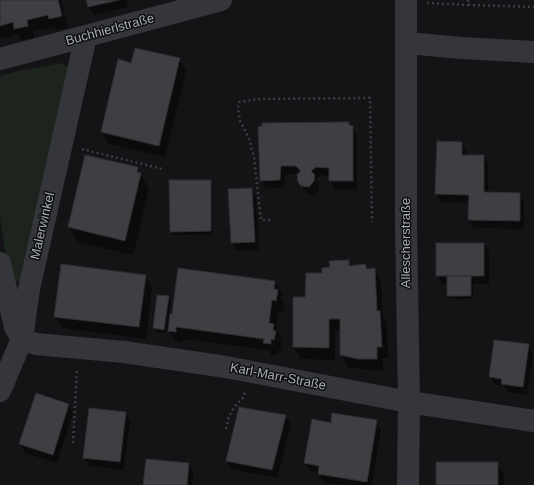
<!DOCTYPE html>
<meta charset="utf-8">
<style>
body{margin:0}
canvas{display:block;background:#141416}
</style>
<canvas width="534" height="485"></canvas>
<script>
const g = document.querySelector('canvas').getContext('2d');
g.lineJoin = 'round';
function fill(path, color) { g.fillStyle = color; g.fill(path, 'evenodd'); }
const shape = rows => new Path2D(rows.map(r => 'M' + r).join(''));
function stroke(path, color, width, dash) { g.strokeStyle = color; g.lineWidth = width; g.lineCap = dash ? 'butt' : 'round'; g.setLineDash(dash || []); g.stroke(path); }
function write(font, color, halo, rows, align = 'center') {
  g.font = font + ' Arial,sans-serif'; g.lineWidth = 3; g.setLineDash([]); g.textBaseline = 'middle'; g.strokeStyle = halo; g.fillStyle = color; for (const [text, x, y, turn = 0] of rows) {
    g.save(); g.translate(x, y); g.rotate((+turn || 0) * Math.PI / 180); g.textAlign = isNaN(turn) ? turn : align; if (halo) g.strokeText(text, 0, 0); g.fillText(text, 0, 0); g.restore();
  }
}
fill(shape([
 [61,63,70,68,24,282,10,280,0,218,0,76,23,70]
]), '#1c241d');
fill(shape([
 [0,0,61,0,68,28,56,30,54,27,33,31,34,38,22,40,18,34,2,39,0,36],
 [87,0,126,0,128,7,94,15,89,7],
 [179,59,186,71,165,157,109,144,102,132,132,64],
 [349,123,357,135,357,189,334,189,330,180,330,176,321,175,316,179,319,184,319,190,314,195,307,194,299,182,298,174,285,174,284,188,266,189,261,180,259,128],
 [294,162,301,173,299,173,293,163],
 [461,143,466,151,466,156,484,156,488,164,488,193,520,194,524,202,524,229,474,228,469,220,470,203,441,202,436,194],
 [86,157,137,168,149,189,133,255,78,242,69,227],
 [210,181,212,185,213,235,173,235,171,231],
 [252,189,256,197,259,250,236,251,232,243,229,190],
 [484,244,489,252,489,284,473,284,473,299,450,299,448,295,448,284,442,284,437,276],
 [348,261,351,266,365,265,367,270,374,269,381,281,383,317,387,324,388,358,383,358,383,371,366,370,348,367,341,355,341,330,335,330,335,360,301,359,294,347,305,298,323,274,331,268],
 [145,276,152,288,146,339,62,328,55,316],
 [275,282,282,294,281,298,284,303,283,312,279,311,276,329,281,337,280,340,282,343,281,351,278,350,277,355,271,355,269,350,183,339,182,343,176,342,167,328,166,333,156,332,154,328,168,297,171,301,168,324,170,324],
 [528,345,533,354,527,395,507,392,504,386,495,385,490,377],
 [69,404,73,413,57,463,25,453,20,444],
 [240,408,286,416,291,425,277,478,232,469,227,461],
 [125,413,130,422,124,470,89,466,84,458],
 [376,421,381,430,372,485,340,485,324,482,319,473,310,471,305,463,332,424],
 [497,463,504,475,504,485,437,485],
 [189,464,194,473,192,485,144,485]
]), '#0007');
const building = shape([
 [0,0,58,0,62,16,49,19,48,15,27,20,28,26,14,29,13,22,0,26,0,0],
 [86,0,119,0,88,7,86,0],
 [135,48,180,58,159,146,101,132,118,59,131,63,135,48],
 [349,122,349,125,353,126,353,181,329,181,329,168,316,167,311,171,315,175,314,181,309,187,301,186,298,182,297,174,301,171,296,166,281,166,280,180,260,181,258,127,262,126,262,123,349,122],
 [437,141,462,142,462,155,484,155,484,192,520,193,520,221,468,220,469,195,435,194,437,141],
 [85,155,138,167,137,172,141,173,125,241,68,227,85,155],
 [169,180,211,180,211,231,170,232,169,180],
 [252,188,255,242,231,243,228,189,252,188],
 [436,243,484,243,484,276,436,276,436,243],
 [349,260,349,266,365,264,367,269,375,268,377,311,380,311,382,347,377,347,377,359,358,359,340,355,340,319,329,319,329,348,293,347,293,297,305,297,306,273,322,273,322,268,330,267,329,261,349,260],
 [61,264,146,275,139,327,54,317,61,264],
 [178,268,275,281,274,289,278,290,276,301,272,300,269,323,274,324,273,330,276,331,274,340,271,339,271,344,263,343,264,339,176,327,176,332,168,331,170,314,172,314,178,268],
 [447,276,471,276,471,296,447,296,447,276],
 [157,295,169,296,164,330,153,328,157,295],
 [494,340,529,344,523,387,501,384,502,379,489,377,494,340],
 [36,393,69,404,53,455,19,444,36,393],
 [239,407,286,415,272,470,226,461,239,407],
 [89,408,126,412,120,462,83,458,89,408],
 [332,413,377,420,367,482,318,474,319,466,304,463,312,419,331,423,332,413],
 [146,459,189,463,187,485,143,485,146,459],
 [436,462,498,462,498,485,436,485,436,462]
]);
fill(building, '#3e3f43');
stroke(building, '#2e2e32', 1);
stroke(shape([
 [468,0,468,5,534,7],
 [427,3,468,5],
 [82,149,162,169],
 [270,220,261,220,254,157,249,138,240,121,238,108,239,102,257,99,370,98,372,222],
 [226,429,229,416,235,406,244,397,245,391],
 [73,443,77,368]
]), '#3b3d42', 2.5, [2, 3]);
stroke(shape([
 [406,0,406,222,409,402,408,485],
 [407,43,462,48,534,52],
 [0,59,221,0],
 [0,263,15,327,20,336],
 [22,339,36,344,124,352,226,367,409,402,534,421],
 [0,391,22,339,29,289,86,36]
]), '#35363b', 22);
write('13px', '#a5abb7', '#0f0f11', [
 ["Buchhierlstraße",110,30,-15],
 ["Malerwinkel",43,226,-77],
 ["Allescherstraße",406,243,-90],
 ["Karl-Marr-Straße",278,377,11]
]);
</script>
